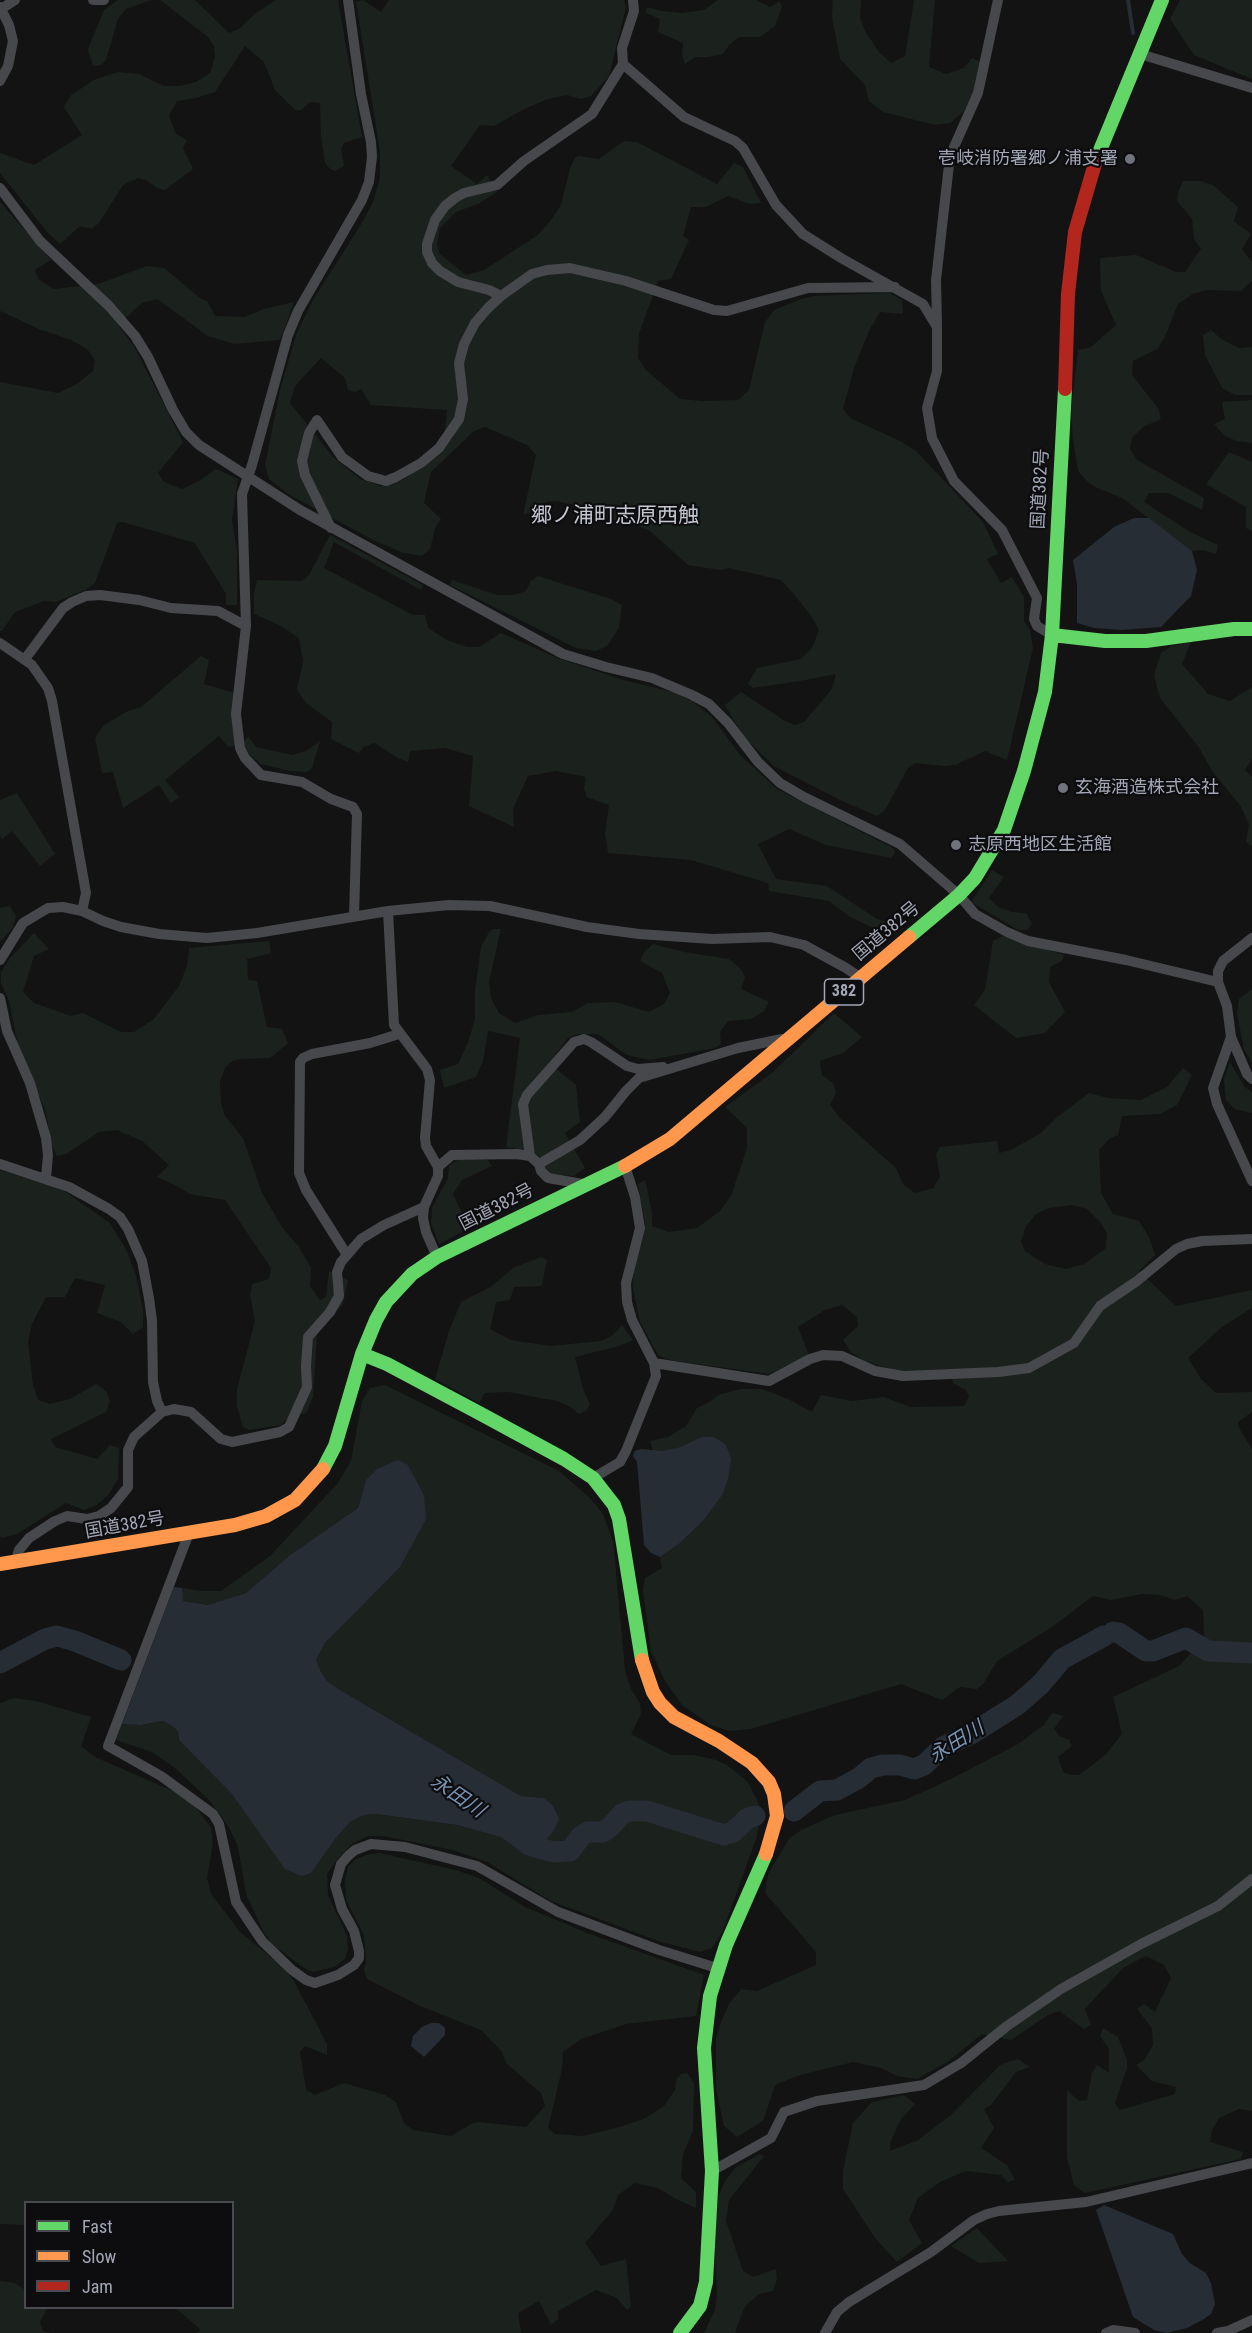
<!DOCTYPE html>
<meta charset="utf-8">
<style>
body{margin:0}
#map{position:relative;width:1252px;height:2333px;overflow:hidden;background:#131313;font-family:"Roboto Condensed",sans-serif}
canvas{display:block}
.legend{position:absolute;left:24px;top:2201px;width:210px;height:108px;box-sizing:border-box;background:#0d0d0f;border:2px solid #494b51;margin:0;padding:8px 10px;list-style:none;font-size:18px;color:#a3a7b5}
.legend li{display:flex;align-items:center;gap:12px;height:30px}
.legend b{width:30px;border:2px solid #494b51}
</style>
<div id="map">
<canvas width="1252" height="2333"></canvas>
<ul class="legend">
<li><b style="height:8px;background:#63d668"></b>Fast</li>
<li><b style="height:8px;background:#ff974d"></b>Slow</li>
<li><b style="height:8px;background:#b3261e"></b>Jam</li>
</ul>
</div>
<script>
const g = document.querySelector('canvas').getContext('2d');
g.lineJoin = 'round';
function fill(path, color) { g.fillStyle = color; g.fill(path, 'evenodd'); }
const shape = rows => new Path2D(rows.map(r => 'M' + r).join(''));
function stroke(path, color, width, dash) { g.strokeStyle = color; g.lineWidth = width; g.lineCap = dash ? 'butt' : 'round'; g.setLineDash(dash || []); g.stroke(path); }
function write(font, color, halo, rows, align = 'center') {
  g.font = font + ' "Roboto Condensed","Noto Sans JP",sans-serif'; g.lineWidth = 4.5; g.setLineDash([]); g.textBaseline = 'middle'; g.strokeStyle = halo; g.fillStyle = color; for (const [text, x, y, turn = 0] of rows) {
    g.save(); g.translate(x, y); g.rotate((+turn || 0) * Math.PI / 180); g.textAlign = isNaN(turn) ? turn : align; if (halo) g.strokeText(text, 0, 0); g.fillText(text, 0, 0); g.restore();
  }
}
fill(shape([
 [118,0,151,0,126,9,118,19,106,60,101,65,93,66,88,50,90,44,104,10],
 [160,0,195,0,229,33,239,29,257,12,276,0,338,0,362,137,344,143,341,148,344,166,335,171,330,169,325,163,321,136,320,103,310,102,301,110,295,110,275,90,264,62,245,46,215,92,196,98,177,101,169,116,176,134,187,140,183,148,193,169,165,190,157,188,146,180,138,178,123,185,99,223,91,229,80,226,60,244,48,233,0,173,0,153,34,165,82,135,64,107,71,95,94,80,118,72,139,74,164,86,180,86,196,82,210,73,215,57,214,46,208,37],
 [363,0,381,12,389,0,624,0,626,7,609,76,591,96,581,99,567,95,548,99,524,109,494,126,480,125,451,166,477,184,487,175,497,192,478,204,456,212,440,228,437,244,440,254,466,275,484,270,538,235,551,220,561,205,570,168,575,158,578,156,599,159,624,141,637,142,717,184,734,163,743,167,761,203,750,204,728,196,706,207,691,207,683,236,689,240,671,279,658,281,639,334,638,358,646,370,680,399,702,401,738,400,749,390,765,322,774,310,801,299,814,296,889,293,902,300,903,314,880,312,870,329,854,368,843,409,852,419,900,441,916,451,983,522,998,554,987,559,1001,583,1012,577,1024,597,1024,621,1030,630,1033,648,1007,760,985,751,955,765,944,766,915,763,908,768,885,810,877,816,842,801,774,766,743,736,725,705,741,692,785,721,795,725,804,722,832,689,836,674,800,681,753,688,748,684,757,668,801,659,812,648,819,630,812,617,793,593,781,580,729,568,720,570,688,565,650,531,638,526,596,516,582,507,557,501,546,502,533,511,523,515,536,455,527,445,485,427,474,431,431,472,424,503,441,519,436,526,430,549,422,556,404,553,375,541,288,494,269,479,265,465,280,390,296,335,313,300,363,221,373,202,380,178,380,151,356,2],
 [321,358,345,378,348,390,355,392,361,389,371,405,447,410,445,431,454,437,406,478,394,484,381,486,360,479,333,457,290,403,295,386],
 [718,0,756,0,770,7,780,1,782,7,775,26,760,37,739,37,729,45,723,54,708,57,695,57,685,64,682,56,683,43,658,32,660,19,646,13,647,7,662,11,682,13,704,10],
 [833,0,861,0,860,17,865,31,879,52,891,63,905,56,914,0,935,0,929,67,946,74,964,68,972,58,981,62,974,94,963,112,950,123,935,125,883,112,869,101,865,85,840,59,832,16],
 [1180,0,1252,0,1252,79,1194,55,1170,19],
 [1183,181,1200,181,1213,185,1238,207,1234,221,1251,234,1242,249,1252,262,1252,281,1241,291,1206,290,1193,294,1178,304,1164,339,1157,349,1133,361,1132,375,1158,408,1161,419,1143,427,1132,438,1130,449,1137,460,1204,498,1202,510,1168,493,1149,493,1144,502,1190,532,1218,545,1216,554,1203,550,1192,551,1122,498,1095,487,1087,481,1078,471,1073,440,1071,411,1078,350,1091,347,1116,325,1101,291,1100,258,1136,255,1176,272,1185,272,1201,249,1194,239,1192,219,1177,201,1178,192],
 [0,202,51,260,35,270,39,280,54,289,98,284,147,266,164,268,200,298,208,302,215,316,245,317,264,309,294,302,280,340,234,344,208,336,157,299,142,303,118,325,135,348,183,442,158,473,164,482,182,489,199,481,216,469,238,479,232,520,237,551,237,605,226,605,226,594,195,543,123,522,117,523,95,583,85,590,56,602,44,601,15,612,2,631,0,631,0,382,58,393,77,384,93,371,95,360,87,349,71,340,39,329,0,311],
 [1211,330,1221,339,1239,348,1252,347,1252,395,1235,395,1222,388,1205,355,1203,335],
 [1252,400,1252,443,1236,441,1224,435,1214,424,1225,419,1222,402],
 [1229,452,1252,462,1252,531,1246,528,1246,507,1206,484],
 [330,535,423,585,421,590,334,542,324,568,413,615,425,615,428,628,447,640,467,647,479,647,501,633,557,658,623,680,673,692,693,702,712,717,740,755,777,789,893,848,895,853,891,858,826,845,789,829,758,844,776,879,827,886,877,919,901,926,894,934,869,926,850,917,829,901,769,891,768,883,691,860,608,853,605,834,609,805,587,797,584,789,586,777,556,771,528,776,513,809,514,827,469,806,473,756,445,748,410,751,408,762,396,757,375,743,364,747,359,753,331,739,332,722,306,703,297,690,303,661,299,638,279,625,254,614,254,593,257,580,302,581,309,575],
 [538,576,611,599,622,605,619,628,607,646,596,651,576,648,450,585,452,580,497,595,514,595,526,591,530,582],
 [1191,642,1182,664,1208,694,1230,701,1252,687,1252,759,1245,770,1252,777,1252,846,1246,842,1249,824,1240,805,1212,771,1198,746,1160,698,1154,675,1161,653,1171,646],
 [201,656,209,660,204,684,234,693,235,746,228,747,219,736,165,780,179,797,171,803,159,785,123,808,113,772,102,773,95,738,103,726,126,712,141,707],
 [248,736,256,747,292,755,306,751,320,741,312,768,307,772,290,771,261,764,250,755,243,743],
 [17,793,55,854,40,866,12,831,2,839,0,836,0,800],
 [992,870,1004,877,989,898,998,907,1012,912,1026,913,1032,924,1027,930,1018,930,971,902],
 [10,906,16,916,13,927,0,942,0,908],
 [493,929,501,929,489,981,491,998,499,1013,515,1023,538,1015,572,1012,588,1003,615,1002,649,1012,664,1004,670,993,662,973,640,961,644,952,653,944,684,952,729,959,741,969,745,977,741,989,769,1002,764,1011,751,1019,728,1021,720,1032,721,1044,715,1048,650,1060,627,1055,598,1034,577,1034,568,1038,549,1063,576,1085,580,1122,565,1133,585,1168,574,1176,547,1174,542,1159,533,1151,506,1147,520,1038,488,1031,483,1061,476,1077,444,1088,440,1070,458,1064,469,1040,475,1018,475,990,481,947,489,932],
 [34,933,49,949,34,956,23,992,34,1003,71,1016,83,1013,121,1032,134,1032,154,1019,179,986,187,966,189,948,269,941,271,953,247,959,248,980,257,981,267,1027,282,1029,288,1043,270,1058,239,1059,231,1062,225,1068,220,1082,221,1103,225,1116,243,1138,262,1193,282,1227,299,1247,311,1268,310,1286,320,1300,326,1297,329,1271,348,1280,343,1304,317,1334,313,1397,306,1413,290,1416,281,1425,249,1430,243,1427,237,1407,237,1389,255,1321,250,1295,252,1284,269,1279,271,1268,225,1200,190,1194,177,1186,157,1177,169,1165,142,1141,117,1130,99,1132,66,1154,57,1156,51,1144,46,1112,18,1045,9,1001,1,983,1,972,11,957],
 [1003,936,1064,955,1062,961,1050,967,1049,982,1065,1012,1045,1033,1016,1038,974,1005,985,990,993,941],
 [1252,989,1252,1063,1244,1049,1237,1014,1239,999],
 [834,1013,862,1037,843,1053,820,1061,822,1075,833,1083,836,1093,830,1105,840,1118,896,1168,903,1184,915,1193,933,1188,940,1177,936,1154,940,1147,997,1141,999,1153,1011,1150,1041,1133,1056,1118,1089,1093,1108,1098,1141,1100,1167,1087,1183,1068,1192,1075,1177,1105,1160,1114,1122,1116,1118,1135,1109,1139,1099,1150,1101,1193,1113,1214,1139,1221,1149,1237,1155,1255,1139,1271,1176,1306,1252,1290,1252,1308,1222,1327,1188,1358,1201,1379,1216,1393,1252,1392,1252,1412,1238,1422,1239,1428,1252,1449,1252,2111,1239,2109,1219,2118,1212,2130,1210,2142,1243,2152,1241,2159,1085,2193,1074,2185,1067,2158,1067,2090,1079,2101,1087,2100,1092,2073,1097,2065,1109,2073,1109,2049,1100,2036,1103,2028,1118,2037,1127,2060,1127,2068,1115,2103,1120,2110,1175,2094,1176,2087,1152,2081,1136,2065,1144,2060,1153,2045,1152,2028,1137,2009,1144,2004,1155,2012,1171,1978,1164,1965,1146,1956,1123,1968,1096,1997,1085,2009,1091,2025,1084,2029,1059,2011,1048,2015,1011,2040,982,2034,949,2061,917,2079,897,2076,881,2068,853,2062,800,2075,775,2085,763,2121,737,2137,724,2126,716,2090,716,2039,721,2022,729,2004,741,1989,757,1991,816,1965,816,1952,765,1893,768,1874,789,1839,801,1830,835,1815,905,1800,951,1779,1018,1744,1044,1725,1052,1713,1063,1716,1054,1729,1059,1736,1069,1740,1072,1746,1058,1757,1063,1772,1071,1775,1079,1775,1105,1755,1122,1734,1113,1697,1179,1666,1204,1639,1203,1610,1187,1596,1175,1600,1160,1595,1142,1594,1111,1600,1093,1596,1052,1627,997,1661,983,1684,977,1689,960,1687,942,1700,901,1684,751,1729,730,1731,711,1725,682,1705,665,1681,651,1651,643,1591,645,1578,662,1568,660,1557,680,1543,704,1520,721,1495,728,1479,702,1438,680,1447,662,1451,653,1451,650,1441,668,1437,686,1426,697,1408,710,1402,718,1395,741,1389,762,1389,788,1399,812,1412,821,1395,852,1401,884,1397,910,1407,964,1406,969,1397,966,1390,953,1383,950,1369,897,1371,863,1360,851,1352,843,1340,858,1326,857,1317,842,1305,825,1310,798,1327,809,1355,769,1374,669,1360,658,1355,640,1322,633,1288,634,1264,643,1237,645,1222,638,1184,645,1180,652,1212,652,1226,669,1232,697,1228,720,1211,731,1196,747,1148,747,1128,725,1107,773,1072],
 [1072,1205,1087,1209,1101,1223,1107,1234,1106,1248,1084,1264,1066,1269,1045,1264,1025,1251,1021,1241,1026,1226,1036,1214,1049,1208],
 [1230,1062,1245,1087,1252,1092,1252,1113,1235,1109,1226,1100,1224,1079],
 [459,1159,488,1160,492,1166,462,1180,453,1194,469,1228,439,1244,431,1223,432,1208,448,1178,449,1166],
 [0,1170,60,1188,110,1223,127,1251,136,1276,143,1310,143,1327,133,1334,121,1322,97,1313,105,1285,75,1278,65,1297,46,1297,32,1324,28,1342,33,1385,38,1400,50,1404,70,1399,96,1384,107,1392,110,1402,106,1412,51,1439,55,1447,97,1459,110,1445,119,1448,118,1479,109,1494,97,1505,84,1510,66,1503,17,1534,2,1538,0,1536],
 [541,1257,547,1260,542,1286,514,1287,510,1300,496,1302,490,1329,511,1340,550,1346,601,1341,613,1335,622,1325,633,1340,619,1346,575,1357,583,1389,590,1404,587,1410,579,1414,569,1406,557,1401,508,1392,485,1393,479,1403,435,1379,449,1331,461,1302,492,1286,513,1268],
 [385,1385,559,1471,591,1499,603,1514,613,1542,615,1561,625,1671,632,1691,640,1703,641,1714,631,1734,671,1755,694,1755,716,1760,727,1765,748,1782,759,1804,760,1821,756,1839,722,1933,712,1948,700,1952,661,1942,551,1901,487,1862,453,1850,383,1836,368,1836,352,1844,339,1857,327,1874,328,1895,347,1936,348,1949,345,1959,334,1967,313,1972,304,1968,273,1945,264,1933,246,1894,238,1847,230,1829,211,1802,175,1768,152,1752,116,1740,122,1724,141,1725,163,1721,171,1724,178,1731,179,1740,311,1873,336,1838,350,1822,364,1815,376,1814,457,1825,529,1845,544,1798,521,1796,340,1690,327,1681,320,1670,316,1660,325,1643,350,1616,424,1495,408,1465,366,1480,358,1508,290,1555,246,1593,209,1605,182,1601,182,1588,203,1591,221,1591,270,1556,338,1483,351,1461,362,1401,370,1388],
 [14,1698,36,1701,91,1717,81,1746,95,1757,173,1791,191,1802,211,1827,213,1843,207,1878,211,1894,241,1933,282,1966,294,1981,327,2044,327,2055,305,2046,300,2052,306,2090,315,2095,344,2083,385,2095,396,2102,404,2123,413,2130,451,2136,471,2124,478,2122,526,2127,545,2106,541,2093,506,2063,502,2052,481,2030,420,2006,367,1979,364,1969,366,1961,364,1935,346,1900,345,1880,348,1867,356,1859,367,1855,379,1853,456,1870,481,1879,525,1907,590,1934,704,1975,696,2016,626,2024,581,2039,563,2052,562,2069,548,2128,555,2134,583,2136,620,2127,646,2118,664,2106,675,2090,676,2080,681,2074,687,2073,694,2083,693,2131,683,2154,681,2178,696,2192,696,2208,676,2199,658,2188,635,2183,618,2195,613,2210,585,2243,601,2266,626,2259,631,2307,627,2310,617,2298,596,2290,558,2311,558,2319,551,2325,539,2301,518,2313,521,2333,196,2333,201,2330,176,2308,232,2308,232,2202,26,2202,25,2225,0,2224,0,1703],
 [1018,2059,1030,2067,1016,2072,991,2105,984,2109,994,2128,981,2148,1007,2165,1015,2180,1008,2182,1001,2175,966,2171,940,2182,918,2198,909,2220,922,2243,897,2262,875,2238,843,2189,843,2171,853,2123,872,2102,904,2095,915,2104,901,2119,890,2143,890,2151,918,2140,952,2114,1000,2065],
 [760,2154,764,2156,729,2200,726,2221,743,2271,753,2277,776,2269,777,2279,773,2291,759,2294,745,2306,735,2333,704,2333,715,2310,717,2294,714,2239,718,2197,725,2181,736,2167],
 [977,2228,1008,2261,979,2263,951,2246],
 [0,2281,15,2283,25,2290,26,2308,47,2308,40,2322,43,2331,51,2333,0,2333]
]), '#1b221d');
fill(shape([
 [1134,518,1149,518,1192,551,1197,570,1191,596,1161,627,1121,630,1094,628,1077,623,1077,584,1073,560,1114,527],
 [702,1437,714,1437,726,1445,731,1459,728,1479,722,1495,704,1520,680,1543,660,1557,651,1553,644,1545,637,1462,633,1456,635,1451,641,1449,662,1451,680,1447],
 [398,1460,408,1465,424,1495,426,1519,400,1567,325,1643,316,1660,320,1670,327,1681,340,1690,521,1796,544,1798,553,1806,559,1819,553,1832,542,1843,529,1845,457,1825,376,1814,364,1815,350,1822,336,1838,311,1873,302,1876,285,1869,232,1794,179,1740,178,1731,171,1725,163,1721,141,1725,122,1724,174,1587,182,1588,183,1601,208,1605,246,1593,290,1555,358,1508,366,1480,377,1469],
 [431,2023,439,2023,445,2028,445,2035,424,2057,411,2046,413,2036,422,2027],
 [1104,2205,1173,2234,1182,2254,1190,2263,1206,2273,1211,2283,1215,2304,1211,2314,1204,2319,1187,2328,1167,2333,1154,2330,1133,2317,1096,2210]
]), '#262d35');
stroke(shape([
 [1128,0,1133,33]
]), '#262d35', 4);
stroke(shape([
 [1113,1632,1119,1633,1146,1651,1153,1651,1186,1638,1208,1651,1252,1653],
 [0,1663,45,1639,57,1636,75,1641,121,1660],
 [794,1811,820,1791,837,1790,859,1778,871,1768,883,1765,900,1765,914,1769,924,1765,943,1747,971,1734,1017,1705,1040,1685,1062,1659,1104,1636],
 [508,1829,529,1845,553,1852,570,1851,581,1836,588,1832,603,1832,610,1827,622,1814,629,1811,647,1811,724,1835,733,1832,748,1818,755,1816]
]), '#262d35', 21);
stroke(shape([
 [93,0,104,0],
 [348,0,361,94,371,142,372,157,369,182,362,200,298,311,288,335,252,465,242,494,246,626,236,714,240,748,245,758,261,775,302,782,331,799,353,807,357,814,354,916],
 [633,0,634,11,622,48,623,64,684,117,735,141,743,148,776,205,803,234,841,258,923,304,937,327,937,371,927,408,932,438,954,481,1002,530,1037,598,1034,619,1037,626,1052,635],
 [0,7,9,25,13,41,8,66,0,81],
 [1,9,15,0],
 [1140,54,1252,88],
 [0,188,40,241,109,306,135,336,148,357,173,410,186,432,199,445,300,510,563,654,606,667,652,678,692,695,709,704,728,723,758,762,780,783,804,797,900,844,959,895,975,914,1007,932,1028,941,1126,960,1218,982,1227,1006,1231,1037,1247,1074,1252,1079],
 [501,296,489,290,458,282,440,271,432,263,427,252,427,244,435,220,445,206,455,198,464,193,497,185,524,161,592,114,623,64],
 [937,324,936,280,950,156,978,93,998,0],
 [331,528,305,475,302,461,309,433,317,420,342,457,368,476,386,481,396,477,421,463,439,448,459,419,463,399,459,363,464,344,475,323,488,308,501,296,532,274,547,270,570,268,626,281,714,310,727,311,808,288,895,287],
 [0,643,32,665,48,688,52,701,86,893,82,911],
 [25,659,63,608,72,602,86,596,100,595,139,600,171,608,218,611,246,626],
 [388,911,394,1025,427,1069,430,1080,425,1138,426,1146,438,1167,438,1176,424,1207,423,1218,426,1232,437,1257],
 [0,960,23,923,48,908,63,907,82,911,103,921,121,927,159,934,207,938,257,933,388,911,449,905,490,906,587,927,639,934,712,939,770,937,804,945,846,968,861,978],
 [1218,982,1218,971,1223,961,1252,938],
 [0,998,7,1031,30,1083,46,1138,48,1155,46,1178],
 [1231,1037,1213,1088,1217,1104,1252,1181],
 [530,1156,523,1104,527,1095,574,1042,584,1039,591,1042,627,1066,638,1069,663,1067],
 [0,1164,69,1187,109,1209,120,1217,128,1229,142,1261,149,1298,152,1321,153,1382,157,1401,162,1412],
 [539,1164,580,1140,605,1117,626,1091,639,1078,738,1048,782,1039],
 [438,1167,452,1155,517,1154,530,1156,539,1164,541,1171,548,1178,583,1184],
 [347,1255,306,1190,299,1173,300,1062,303,1058,312,1054,370,1043,399,1034],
 [654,1363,769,1381,810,1359,823,1355,842,1356,875,1371,903,1376,998,1372,1029,1368,1074,1343,1100,1306,1137,1281,1176,1249,1187,1244,1202,1241,1252,1239],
 [593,1478,620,1462,626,1451,656,1376,654,1363,632,1320,627,1302,626,1283,640,1228,635,1197,625,1166],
 [189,1533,108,1746,161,1776,213,1814,219,1824,236,1902,262,1941,292,1970,306,1980,315,1983,338,1975,354,1965,359,1958,359,1951,354,1931,342,1909,335,1885,341,1864,348,1856,355,1850,371,1844,405,1847,477,1866,558,1912,659,1950,717,1968],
 [16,1560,19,1550,29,1538,55,1521,67,1516,87,1519,99,1516,111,1508,128,1487,128,1450,134,1437,162,1412,174,1409,191,1412,221,1439,232,1442,280,1432,289,1427,307,1387,306,1366,308,1337,330,1312,339,1296,337,1272,341,1262,361,1239,384,1225,424,1207],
 [712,2171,771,2138,784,2112,817,2101,924,2085,961,2063,1007,2026,1061,1989,1141,1944,1218,1906,1252,1879],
 [825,2333,837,2312,849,2302,931,2252,974,2220,987,2214,999,2211,1086,2202,1252,2163],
 [1106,2333,1113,2330,1135,2333],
 [1217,2333,1228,2331,1252,2320]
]), '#47484c', 10);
stroke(shape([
 [1096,160,1162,0],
 [1052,635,1105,641,1146,641,1234,629,1252,629],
 [909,937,959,895,975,878,1004,830,1024,771,1045,692,1052,635,1065,389],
 [362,1354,387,1364,481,1414,564,1459,593,1478,614,1505,619,1519,642,1660],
 [323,1469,335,1446,362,1354,376,1320,386,1302,412,1274,437,1257,625,1166],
 [680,2333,700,2306,706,2282,712,2171,704,2048,710,1996,726,1945,766,1854]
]), '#63d668', 14);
stroke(shape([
 [625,1166,670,1139,909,937],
 [0,1564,235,1525,266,1516,295,1500,323,1469],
 [642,1660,653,1692,660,1703,674,1717,719,1741,752,1763,769,1782,774,1794,777,1816,766,1854]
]), '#ff974d', 14);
stroke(shape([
 [1065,389,1068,294,1075,232,1096,160]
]), '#b3261e', 14);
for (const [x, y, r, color] of [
 [1130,159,6,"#71737c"],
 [1063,788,6,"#71737c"],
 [956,845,6,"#71737c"]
]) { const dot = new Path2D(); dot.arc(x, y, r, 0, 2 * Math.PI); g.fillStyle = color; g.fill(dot); stroke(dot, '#0d0d0f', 2); }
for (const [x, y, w] of [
 [844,992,39]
]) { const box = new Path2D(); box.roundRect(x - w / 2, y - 13, w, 26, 4.5); g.fillStyle = '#0d0d0f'; g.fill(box); stroke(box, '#a3a7b5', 1.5); }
write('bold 16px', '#a3a7b5', null, [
 ["382",844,992]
]);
write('18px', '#a3a7b5', '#0d0d0f', [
 ["壱岐消防署郷ノ浦支署",1118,159,"right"],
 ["玄海酒造株式会社",1075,788],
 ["志原西地区生活館",968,845]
], 'left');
write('18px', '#a3a7b5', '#0d0d0f', [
 ["国道382号",1041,489,-87],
 ["国道382号",887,932,-40],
 ["国道382号",497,1208,-27],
 ["国道382号",125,1526,-10]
]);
write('italic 20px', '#7893b2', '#0d0d0f', [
 ["永田川",957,1743,-32],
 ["永田川",457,1797,34]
]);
write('21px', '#c4c7d1', '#0d0d0f', [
 ["郷ノ浦町志原西触",615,517]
]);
</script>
